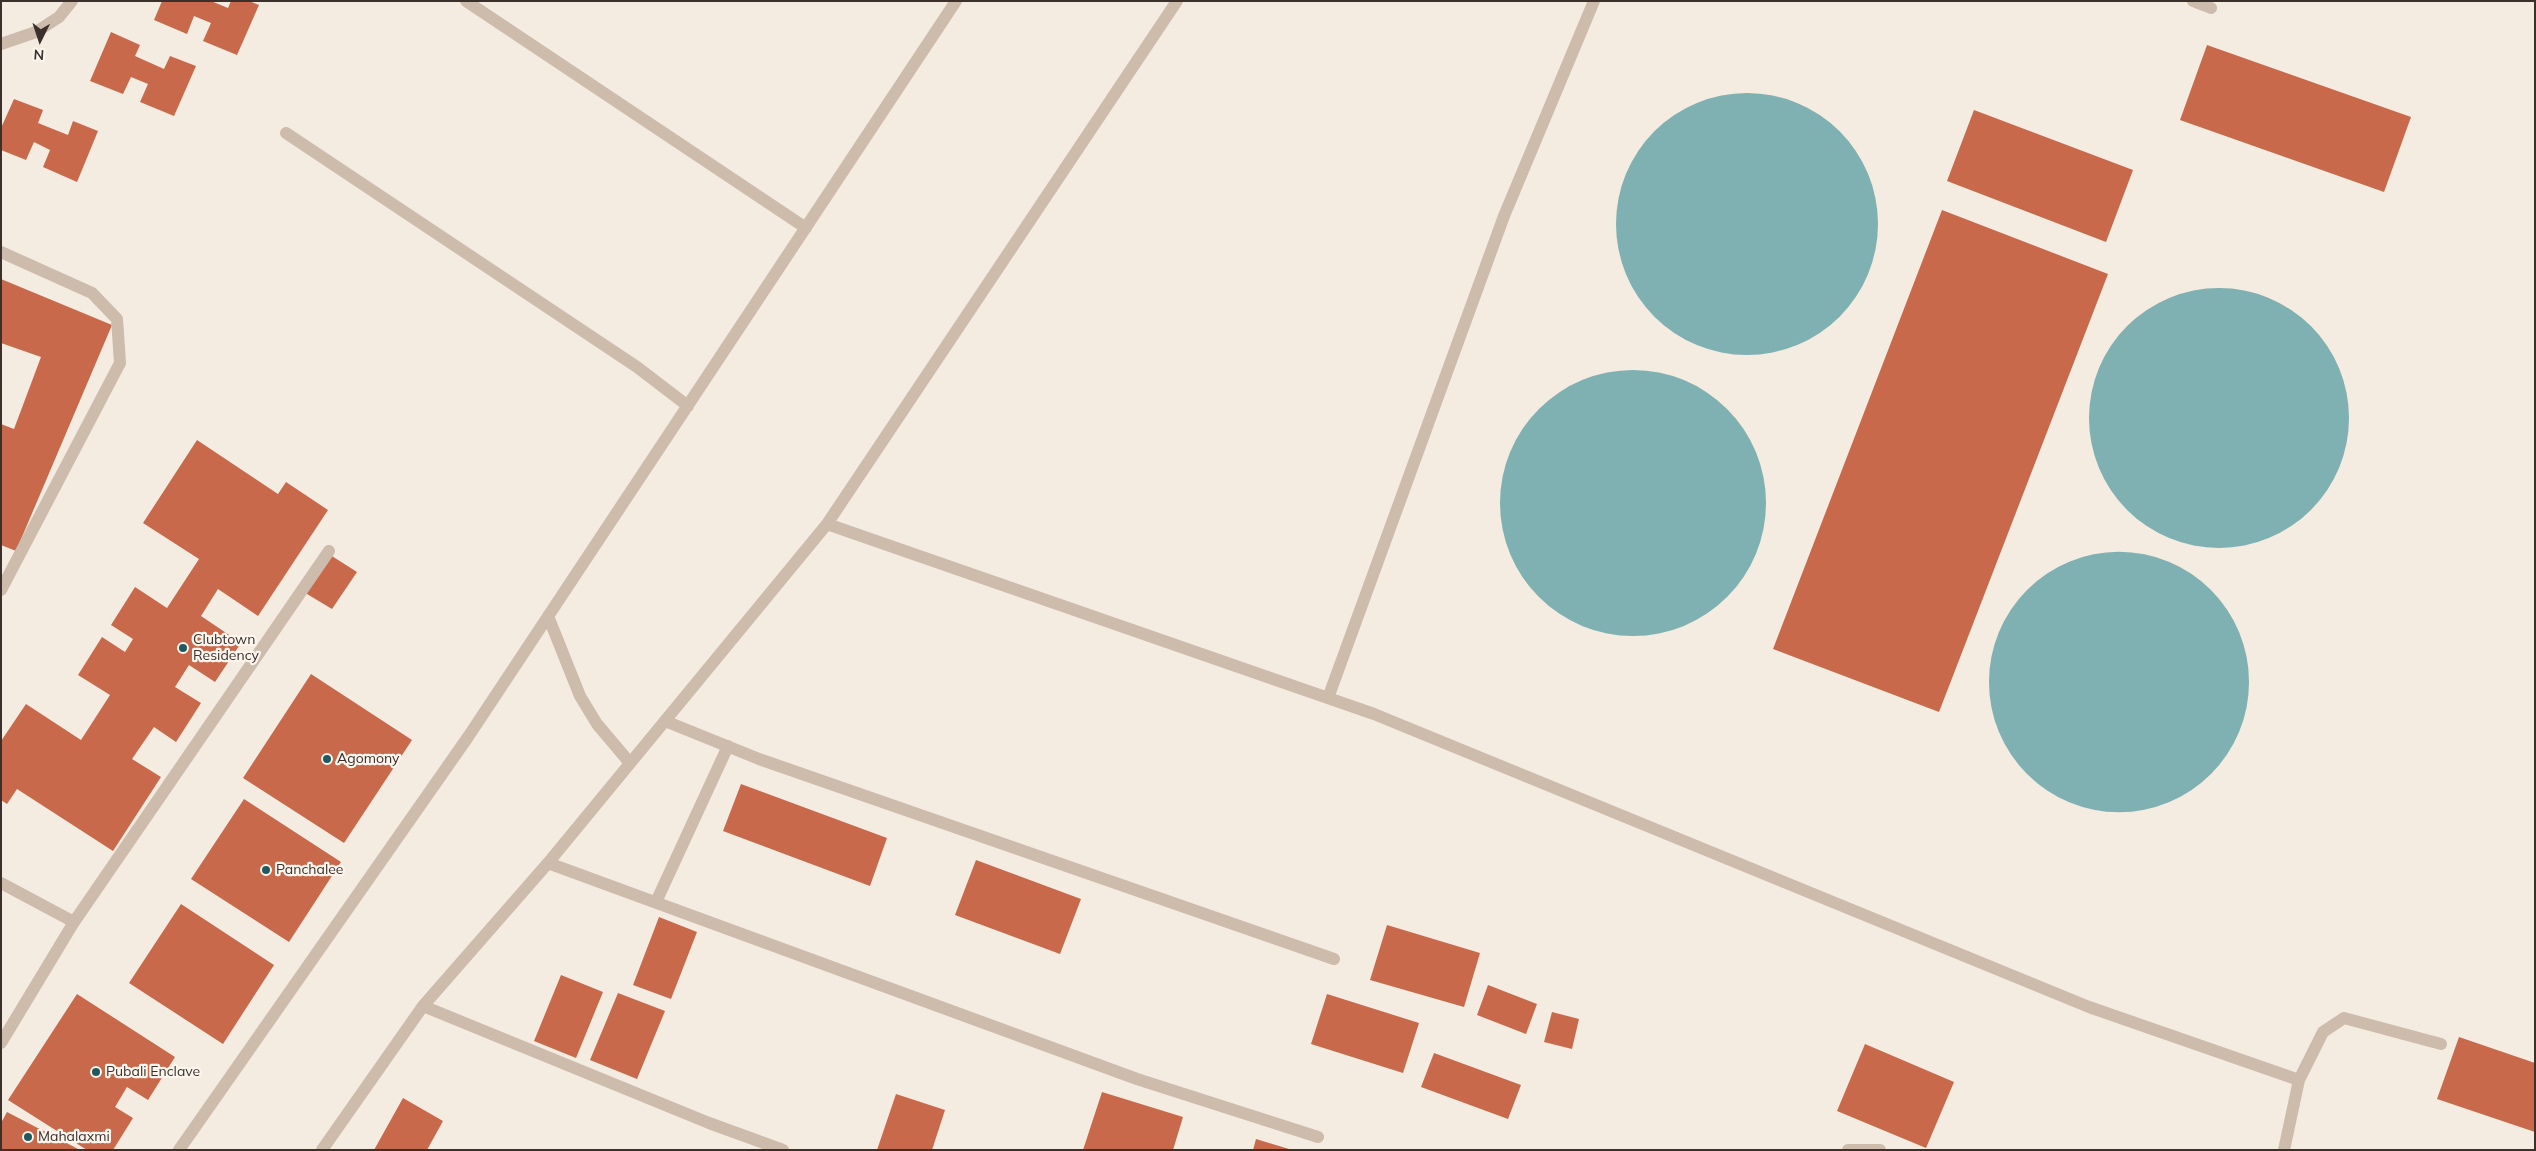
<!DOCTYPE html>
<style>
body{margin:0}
#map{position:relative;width:2536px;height:1151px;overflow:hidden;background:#f4ebe1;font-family:Mulish,sans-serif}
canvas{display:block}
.frame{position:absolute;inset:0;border:2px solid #3b302b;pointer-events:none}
.north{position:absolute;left:15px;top:15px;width:50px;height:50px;-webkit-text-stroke:4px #fbf5ee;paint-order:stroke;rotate:184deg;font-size:14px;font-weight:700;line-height:20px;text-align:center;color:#3b302b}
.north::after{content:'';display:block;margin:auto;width:18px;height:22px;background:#3b302b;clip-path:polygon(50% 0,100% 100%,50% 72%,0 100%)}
</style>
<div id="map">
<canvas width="2536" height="1151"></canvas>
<div class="frame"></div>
<div class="north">N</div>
</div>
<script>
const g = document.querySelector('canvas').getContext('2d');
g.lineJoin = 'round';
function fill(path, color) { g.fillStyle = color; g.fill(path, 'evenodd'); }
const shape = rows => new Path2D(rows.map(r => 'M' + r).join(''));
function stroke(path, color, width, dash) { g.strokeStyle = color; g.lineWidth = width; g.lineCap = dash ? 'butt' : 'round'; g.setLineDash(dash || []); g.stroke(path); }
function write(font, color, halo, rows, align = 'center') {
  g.font = font + ' Mulish,sans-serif'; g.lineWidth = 4.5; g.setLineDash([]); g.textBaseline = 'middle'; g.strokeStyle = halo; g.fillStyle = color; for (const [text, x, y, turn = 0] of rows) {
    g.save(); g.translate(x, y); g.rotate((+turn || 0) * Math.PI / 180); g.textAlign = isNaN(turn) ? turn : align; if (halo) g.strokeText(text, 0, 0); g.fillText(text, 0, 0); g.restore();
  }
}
fill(shape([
 '1616 224a131 131 0 1 1 262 0a131 131 0 1 1-262 0Z',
 '2089 418a130 130 0 1 1 260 0a130 130 0 1 1-260 0Z',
 '1500 503a133 133 0 1 1 266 0a133 133 0 1 1-266 0Z',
 '1989 682a130 130 0 1 1 260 0a130 130 0 1 1-260 0Z'
]), '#7fb0b2');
fill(shape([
 [162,1,211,1,228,8,231,1,249,1,259,5,237,55,203,41,211,23,194,16,187,34,154,20],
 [111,32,140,45,135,56,164,69,170,56,196,66,174,116,140,102,148,84,131,77,123,94,90,81],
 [2207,45,2411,117,2384,192,2180,120],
 [14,99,43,110,38,123,68,135,73,121,98,131,77,182,43,167,50,150,34,142,26,160,1,150,1,128],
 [1974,110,2133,170,2106,242,1947,181],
 [1942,210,2108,274,1939,712,1773,649],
 [1,279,112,325,16,551,1,545,1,424,14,429,41,357,1,343],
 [197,440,278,494,286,482,328,510,258,616,218,589,201,616,241,643,215,682,189,665,175,687,201,703,176,742,154,727,132,759,161,777,113,851,17,789,7,804,1,800,1,741,26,704,81,740,110,695,78,675,102,637,125,652,133,639,111,625,135,587,167,608,199,559,143,523],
 [324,551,357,572,332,609,297,588],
 [311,674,412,740,344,843,243,778],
 [741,784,887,838,870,886,723,831],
 [244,799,341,862,289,942,191,879],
 [976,860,1081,899,1060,954,955,915],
 [181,904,274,965,223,1044,129,983],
 [659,917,697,932,671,999,633,985],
 [1387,925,1480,953,1464,1007,1370,980],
 [561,975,603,992,576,1058,534,1041],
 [1488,985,1537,1004,1526,1034,1477,1015],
 [618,993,665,1011,637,1079,590,1060],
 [77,994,175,1057,148,1100,127,1087,115,1107,133,1118,113,1150,87,1150,8,1100],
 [1327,994,1419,1023,1403,1073,1311,1044],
 [1552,1012,1579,1019,1572,1049,1544,1042],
 [2459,1037,2535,1063,2535,1132,2437,1099],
 [1865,1044,1954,1082,1926,1148,1837,1111],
 [1434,1053,1521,1085,1508,1119,1421,1087],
 [1102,1092,1183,1117,1173,1150,1083,1150],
 [896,1094,945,1110,932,1150,877,1150],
 [403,1098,443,1121,427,1150,374,1150],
 [7,1112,80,1150,1,1150,1,1123],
 [1256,1139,1289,1149,1289,1150,1253,1150]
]), '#c8694b');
stroke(shape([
 [466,1,806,228],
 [2193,1,2211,8],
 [1,44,36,32,59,17,72,1],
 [286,133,637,367,688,406],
 [1,252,92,293,117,319,120,363,1,590],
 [827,524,1374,714,2089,1007,2299,1080],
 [548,616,580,696,597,724,630,763],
 [1328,698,1504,216,1594,1],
 [665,721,759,759,1334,959],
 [548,863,1137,1079,1318,1137],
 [1,883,74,922,1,1043],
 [656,902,728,746],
 [74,922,329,551],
 [423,1006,709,1123,783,1150],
 [179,1150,468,737,956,1],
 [322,1150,423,1006,548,863,827,524,1177,1],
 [1848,1150,1880,1150],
 [2284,1150,2299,1080,2323,1032,2344,1018,2441,1044]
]), '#cdbbac', 12);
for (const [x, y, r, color] of [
 [183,648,5,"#1f5a5e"],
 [327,759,5,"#1f5a5e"],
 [266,870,5,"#1f5a5e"],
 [96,1072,5,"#1f5a5e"],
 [28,1137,5,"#1f5a5e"]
]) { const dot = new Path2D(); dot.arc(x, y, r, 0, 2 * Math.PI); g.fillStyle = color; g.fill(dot); stroke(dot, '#fbf5ee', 2); }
write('14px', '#3b302b', '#fbf5ee', [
 ["Clubtown",193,640],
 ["Residency",193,656],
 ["Agomony",337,759],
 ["Panchalee",276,870],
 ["Pubali Enclave",106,1072],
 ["Mahalaxmi",38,1137]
], 'left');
</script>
